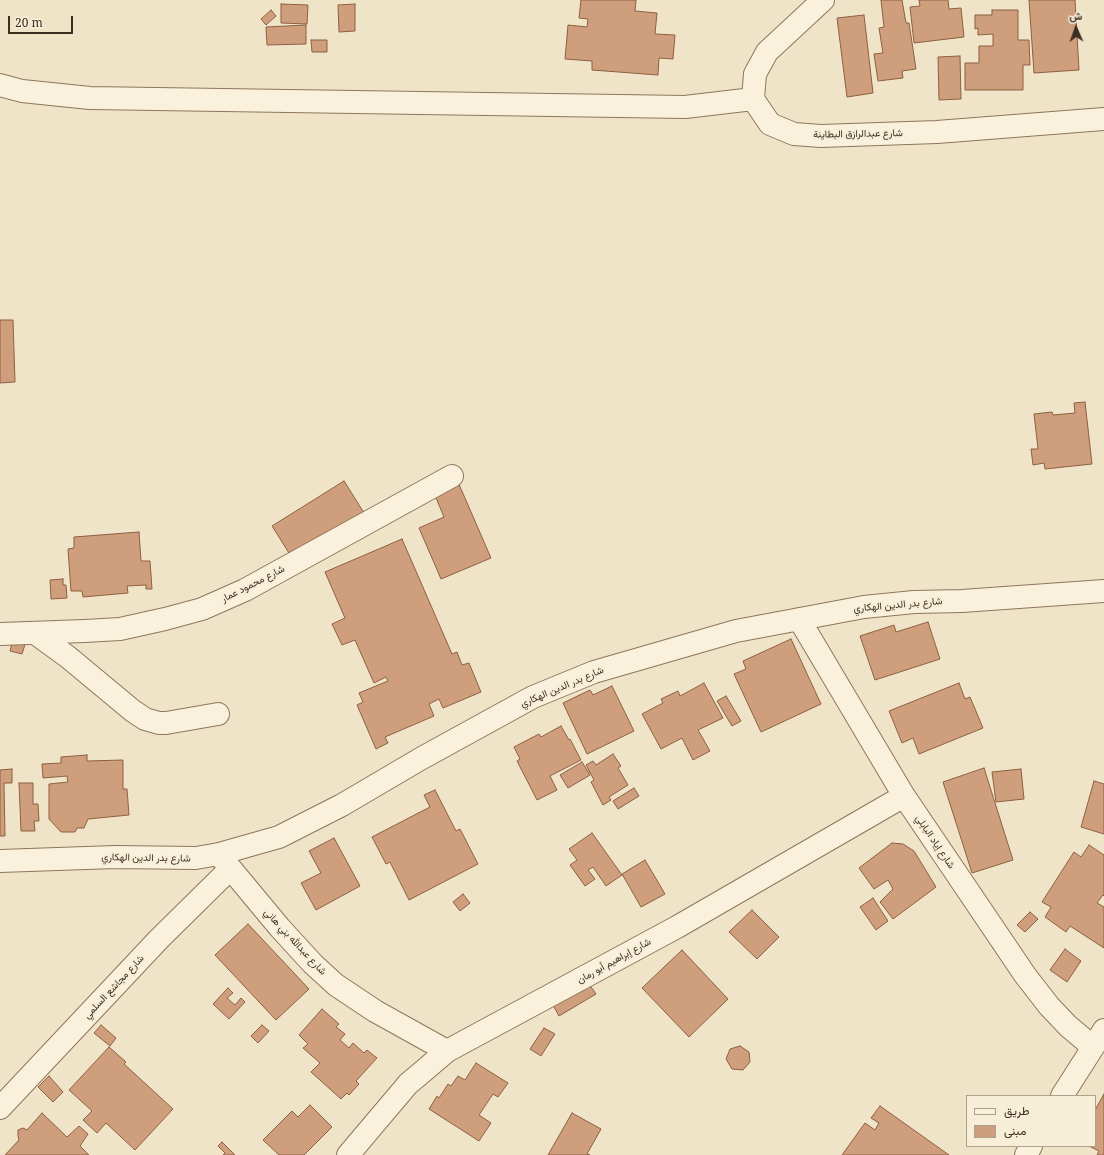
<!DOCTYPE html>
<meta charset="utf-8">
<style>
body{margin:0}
#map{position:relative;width:1104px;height:1155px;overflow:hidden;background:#f0e4c8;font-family:"Noto Serif",Vazirmatn,serif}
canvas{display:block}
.legend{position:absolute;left:966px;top:1095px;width:130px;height:52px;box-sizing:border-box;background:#f7eed8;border:1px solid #ada18e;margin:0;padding:5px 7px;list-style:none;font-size:12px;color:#3d2e20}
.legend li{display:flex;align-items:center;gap:8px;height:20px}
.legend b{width:20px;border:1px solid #ada18e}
.north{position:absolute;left:1056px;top:8px;width:40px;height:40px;-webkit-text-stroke:3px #f7eed8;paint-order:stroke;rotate:358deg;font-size:11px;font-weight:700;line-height:16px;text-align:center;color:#3d2e20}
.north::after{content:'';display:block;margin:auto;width:14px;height:18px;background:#3d2e20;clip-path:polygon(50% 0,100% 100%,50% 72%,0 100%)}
.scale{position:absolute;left:8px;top:16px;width:65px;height:18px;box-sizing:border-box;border:2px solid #3d2e20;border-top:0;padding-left:5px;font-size:12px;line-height:14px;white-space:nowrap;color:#3d2e20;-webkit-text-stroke:3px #f7eed8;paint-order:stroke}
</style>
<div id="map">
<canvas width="1104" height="1155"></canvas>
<ul class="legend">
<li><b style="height:5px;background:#faf1dc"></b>طريق</li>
<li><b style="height:11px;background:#cf9f7d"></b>مبنى</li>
</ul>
<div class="north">ش</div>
<div class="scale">20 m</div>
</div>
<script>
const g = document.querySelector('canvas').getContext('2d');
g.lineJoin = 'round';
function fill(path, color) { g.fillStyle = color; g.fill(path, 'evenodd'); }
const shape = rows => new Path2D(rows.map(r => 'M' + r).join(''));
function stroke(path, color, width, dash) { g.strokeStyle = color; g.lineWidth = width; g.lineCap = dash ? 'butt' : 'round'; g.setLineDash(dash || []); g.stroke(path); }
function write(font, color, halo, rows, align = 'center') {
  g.font = font + ' "Noto Serif",Vazirmatn,serif'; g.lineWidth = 4; g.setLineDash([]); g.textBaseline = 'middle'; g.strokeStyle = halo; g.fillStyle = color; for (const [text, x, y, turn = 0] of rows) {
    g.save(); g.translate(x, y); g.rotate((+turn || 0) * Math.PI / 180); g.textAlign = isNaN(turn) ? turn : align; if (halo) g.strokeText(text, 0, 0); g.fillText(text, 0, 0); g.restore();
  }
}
const building = shape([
 [581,0,636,0,635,11,657,13,655,34,675,35,673,59,659,58,658,75,592,70,592,61,565,59,568,25,587,27,588,19,579,18,581,0],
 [881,0,902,0,906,23,909,23,916,69,902,71,903,78,878,81,874,54,883,53,879,28,884,27,881,0],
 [919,0,948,0,949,9,961,8,964,37,914,43,910,7,920,6,919,0],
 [1029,0,1075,0,1079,70,1034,73,1029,0],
 [281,4,308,5,307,24,281,23,281,4],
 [355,4,355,31,339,32,338,5,355,4],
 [271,10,276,16,266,25,261,19,271,10],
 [992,10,1018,10,1018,40,1029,40,1030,65,1023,65,1023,90,965,90,965,63,979,63,979,46,993,46,993,34,978,35,978,28,975,29,975,15,992,15,992,10],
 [864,15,873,93,847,97,837,18,864,15],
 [306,25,306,44,267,45,266,27,306,25],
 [311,40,327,40,327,52,312,52,311,40],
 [960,56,961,99,939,100,938,57,960,56],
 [0,320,13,320,15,382,0,383,0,320],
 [1085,402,1092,464,1045,469,1044,463,1033,465,1031,449,1038,449,1034,414,1052,412,1053,415,1075,413,1074,403,1085,402],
 [344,481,366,516,294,561,272,526,344,481],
 [458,482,491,558,441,579,419,528,444,517,434,493,458,482],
 [139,532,141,561,150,561,152,589,146,589,146,585,127,586,128,593,83,597,82,591,71,591,68,549,74,548,74,537,139,532],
 [402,539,452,654,457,652,462,665,469,663,481,692,443,708,439,699,429,704,434,716,385,737,388,743,376,749,357,705,363,702,359,693,388,681,386,677,374,683,355,640,342,645,332,624,345,618,325,572,402,539],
 [63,579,63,585,66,585,67,598,51,599,50,580,63,579],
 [928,622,940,659,875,680,860,636,894,625,896,632,928,622],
 [14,635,27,638,22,654,10,651,14,635],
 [791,639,821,704,761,732,734,674,746,669,743,661,791,639],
 [704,683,723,718,698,730,710,751,693,760,682,738,661,749,642,714,663,703,661,699,678,691,680,696,704,683],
 [959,683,965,699,970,697,983,728,919,754,913,738,902,743,889,711,959,683],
 [612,686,634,731,587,754,563,703,590,690,593,695,612,686],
 [726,696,741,721,732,726,717,701,726,696],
 [561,726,569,740,570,739,581,760,550,776,557,790,537,800,517,761,520,759,514,747,539,734,541,737,561,726],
 [613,754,621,766,618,768,628,785,609,797,611,800,603,805,591,782,594,780,586,765,593,761,596,765,613,754],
 [87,755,87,761,123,760,123,789,127,789,129,815,88,819,84,828,77,828,75,832,61,832,49,819,49,784,68,782,67,776,43,778,42,764,61,763,61,757,87,755],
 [582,762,590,775,568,788,560,775,582,762],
 [984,768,1013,860,972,873,943,782,984,768],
 [12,769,12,783,4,783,5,836,0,836,0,770,12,769],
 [1021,769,1024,799,996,802,992,772,1021,769],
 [1094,781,1104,784,1104,834,1081,827,1094,781],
 [19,783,33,783,33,804,38,804,39,821,34,821,35,831,21,831,19,783],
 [634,788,639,796,618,809,613,801,634,788],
 [435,790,456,831,460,829,478,864,409,900,390,862,386,864,372,837,430,807,424,795,435,790],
 [592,833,622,875,606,886,593,867,588,870,595,879,585,886,570,865,577,860,569,849,592,833],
 [334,838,360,886,316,910,301,883,321,873,309,851,334,838],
 [892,843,903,844,914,851,936,887,893,919,880,902,893,889,888,880,874,889,859,868,892,843],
 [1089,845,1104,855,1104,896,1103,895,1097,903,1104,907,1104,948,1070,926,1066,932,1045,917,1051,907,1042,902,1074,852,1081,857,1089,845],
 [645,860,665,894,641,907,622,874,645,860],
 [463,894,470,903,460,911,453,902,463,894],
 [873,898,888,921,876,930,860,907,873,898],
 [752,910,779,937,757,959,729,932,752,910],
 [1030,912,1038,919,1025,932,1017,925,1030,912],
 [248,924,309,989,276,1020,215,955,248,924],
 [1065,949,1081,961,1067,982,1050,970,1065,949],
 [682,950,728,999,689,1037,642,988,682,950],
 [589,984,596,994,559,1016,553,1005,589,984],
 [228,988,233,993,227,998,235,1005,241,998,245,1002,229,1019,213,1004,228,988],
 [322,1009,339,1024,336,1027,345,1034,340,1040,349,1048,353,1043,364,1053,367,1050,377,1058,356,1081,359,1084,349,1095,347,1093,341,1099,311,1072,320,1063,303,1048,308,1044,299,1035,322,1009],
 [101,1025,116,1038,110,1046,94,1033,101,1025],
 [262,1025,269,1031,258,1043,251,1036,262,1025],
 [544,1028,555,1034,541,1056,530,1049,544,1028],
 [740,1046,749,1052,750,1062,743,1070,732,1069,726,1059,730,1049,740,1046],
 [109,1047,126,1062,124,1064,173,1109,135,1150,106,1123,97,1133,83,1120,92,1111,69,1090,109,1047],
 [476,1063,508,1083,498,1097,493,1094,479,1115,491,1123,479,1141,429,1109,437,1096,439,1098,448,1084,451,1086,458,1076,465,1080,476,1063],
 [49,1076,63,1092,53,1102,38,1087,49,1076],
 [1104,1094,1104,1155,1097,1155,1099,1151,1089,1146,1095,1146,1095,1110,1104,1094],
 [310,1105,332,1127,304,1155,279,1155,263,1140,292,1111,298,1117,310,1105],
 [880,1106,949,1155,842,1155,865,1123,875,1130,879,1123,871,1118,880,1106],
 [42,1113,67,1137,79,1126,88,1134,80,1146,89,1155,5,1155,19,1140,18,1136,18,1130,23,1128,27,1130,42,1113],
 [572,1113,601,1129,587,1154,590,1155,548,1155,572,1113],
 [222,1142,235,1155,223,1155,225,1153,218,1146,222,1142]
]);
fill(building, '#cf9f7d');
stroke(building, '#8d5f41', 1);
const minor = shape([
 [823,0,767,52,755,74,753,99,770,124,794,134,821,136,937,132,1104,119],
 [0,85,22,91,90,98,685,107,753,99],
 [799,619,904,796,1025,975,1049,1006,1068,1026,1093,1047],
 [35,633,68,657,133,711,145,719,159,723,166,723,218,714],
 [0,634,85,631,120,629,165,619,202,609,245,590,452,476],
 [221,857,280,928,313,964,336,985,375,1011,447,1051],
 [0,861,115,857,196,858,219,854,279,837,342,805,422,758,533,697,594,672,736,631,864,607,914,602,962,601,1104,591],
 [1062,1096,1104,1030],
 [0,1108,159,939,230,869],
 [348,1155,408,1084,447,1051,677,927,904,796],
 [1026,1155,1031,1146]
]);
stroke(minor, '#8d765c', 24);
stroke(minor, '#faf1dc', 22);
write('10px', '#3d2e20', '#f7eed8', [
 ["شارع عبدالرازق البطاينة",858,134,-1],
 ["شارع محمود عمار",253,584,-27],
 ["شارع بدر الدين الهكاري",898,605,-5],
 ["شارع بدر الدين الهكاري",562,687,-23],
 ["شارع إياد البابلي",935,842,56],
 ["شارع بدر الدين الهكاري",146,858,1],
 ["شارع عبدالله بني هاني",295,942,47],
 ["شارع إبراهيم أبو رمان",614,961,-29],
 ["شارع مجاشع السلمي",114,987,-47]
]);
</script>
